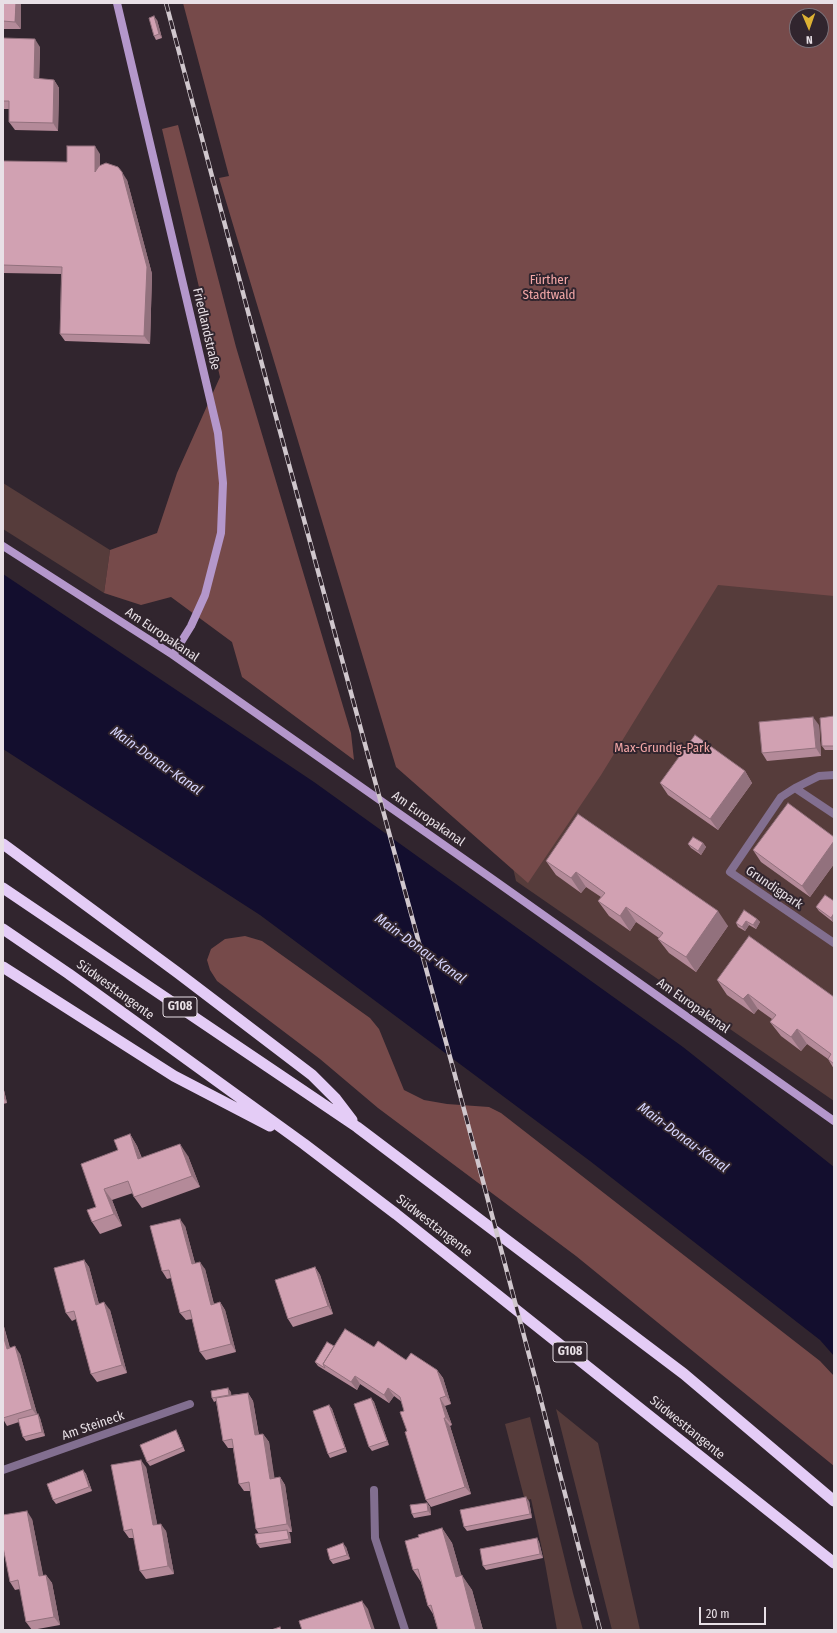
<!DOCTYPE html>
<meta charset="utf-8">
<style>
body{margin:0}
#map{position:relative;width:837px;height:1633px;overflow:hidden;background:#31252e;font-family:"Fira Sans Condensed",sans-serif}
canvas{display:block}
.frame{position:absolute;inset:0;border:4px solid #e8e0e6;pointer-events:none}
.north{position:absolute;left:789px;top:8px;width:40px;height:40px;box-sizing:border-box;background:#31252e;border:1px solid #7a7078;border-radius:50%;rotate:178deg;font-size:11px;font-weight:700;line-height:16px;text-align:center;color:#e8e0e6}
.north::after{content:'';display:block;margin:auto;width:14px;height:18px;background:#ddb133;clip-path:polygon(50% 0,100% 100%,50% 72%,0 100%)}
.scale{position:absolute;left:699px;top:1607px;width:67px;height:18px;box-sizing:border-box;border:2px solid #e8e0e6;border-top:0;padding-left:5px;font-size:12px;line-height:14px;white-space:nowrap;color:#e8e0e6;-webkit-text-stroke:3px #31252e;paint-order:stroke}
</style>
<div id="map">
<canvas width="837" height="1633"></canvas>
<div class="frame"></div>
<div class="north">N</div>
<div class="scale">20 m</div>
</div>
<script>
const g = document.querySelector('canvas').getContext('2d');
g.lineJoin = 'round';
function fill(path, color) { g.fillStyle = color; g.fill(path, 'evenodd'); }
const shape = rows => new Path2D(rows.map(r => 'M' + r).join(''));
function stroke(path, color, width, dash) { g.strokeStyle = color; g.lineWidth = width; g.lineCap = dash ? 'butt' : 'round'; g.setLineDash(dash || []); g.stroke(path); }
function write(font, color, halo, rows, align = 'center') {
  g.font = font + ' "Fira Sans Condensed",sans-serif'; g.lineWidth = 4; g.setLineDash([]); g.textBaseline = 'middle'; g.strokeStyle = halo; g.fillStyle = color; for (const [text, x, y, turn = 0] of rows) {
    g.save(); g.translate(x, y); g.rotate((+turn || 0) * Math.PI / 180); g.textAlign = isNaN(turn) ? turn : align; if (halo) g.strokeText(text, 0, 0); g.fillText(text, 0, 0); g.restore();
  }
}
fill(shape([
 [3,483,110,550,104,593,3,529],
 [442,557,834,589,834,1101,516,881],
 [556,1409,598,1443,640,1630,612,1630],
 [530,1417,573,1593,583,1630,557,1630,545,1563,531,1499,525,1501,505,1424]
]), '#563c3b');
fill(shape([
 [183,3,834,3,834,596,718,585,601,775,528,883,396,767,219,178,229,176],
 [797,16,821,16,821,40,797,40],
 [178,125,236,347,351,733,354,760,242,677,232,642,171,597,141,605,104,593,110,550,157,533,177,473,220,377,162,129],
 [245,936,262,941,370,1018,379,1029,404,1090,424,1100,447,1104,489,1107,501,1113,820,1361,834,1376,834,1466,576,1256,378,1108,320,1059,217,981,210,970,207,960,211,949,225,939]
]), '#764a4a');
fill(shape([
 [3,574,314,782,683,1047,834,1167,834,1356,820,1340,590,1161,260,915,3,749]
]), '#130e2e');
stroke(shape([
 [795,788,819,776,834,775],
 [834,814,795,788,781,797,730,872,834,943],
 [3,1470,190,1404],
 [374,1490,375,1538,405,1630]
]), '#826f90', 8);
stroke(shape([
 [117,3,218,433,223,483,221,533,205,595,191,626,173,655],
 [3,546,173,655,491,878,834,1121]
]), '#b497cb', 8);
stroke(shape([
 [3,844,178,973,312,1075,336,1099,352,1120],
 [3,888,357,1127,684,1374,834,1501],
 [3,929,69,974,304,1144,396,1214,834,1563],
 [3,967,174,1076,270,1126]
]), '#e4ccf6', 11);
const rail = shape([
 [166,3,272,402,453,1068,537,1385,600,1630]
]);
stroke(rail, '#d0c7cd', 4.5);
stroke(rail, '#31252e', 3, [9]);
fill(shape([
 [3,3,21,29,3,29],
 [157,20,162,38,156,40,154,36],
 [3,38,40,47,39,79,54,80,59,88,58,131,15,130,9,122,9,109,3,109],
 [100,154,100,166,127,180,152,274,150,344,65,341,60,334,61,274,3,273,3,161,67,162],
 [834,716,834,750,825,750,822,746],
 [819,725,821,756,767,761,762,753],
 [745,771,752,783,718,830,668,795,660,783],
 [834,837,834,864,810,897,761,862,753,850],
 [703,843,706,847,701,855,691,848,688,844],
 [546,861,728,926,696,972,669,953,658,939,659,938,636,922,630,931,609,916,598,901,601,897,586,887,581,893,556,875],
 [825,895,833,922,819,911,816,907],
 [757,919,760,922,756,929,749,925,745,931,738,927,736,923],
 [717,980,834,997,834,1069,828,1059,807,1044,801,1051,781,1036,770,1022,772,1019,758,1009,754,1014,727,995],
 [3,1086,7,1103,3,1104],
 [130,1134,137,1146,142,1158,188,1156,200,1187,142,1208,134,1197,133,1193,112,1200,122,1226,100,1234,92,1222,118,1150],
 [185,1226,195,1263,205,1269,214,1304,220,1302,225,1310,236,1352,206,1360,200,1352,192,1319,186,1320,180,1313,171,1278,167,1279,162,1271],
 [84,1260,89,1267,99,1304,110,1310,127,1373,97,1382,91,1374,76,1319,72,1321,66,1313],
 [315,1267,320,1275,333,1314,293,1327,288,1319],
 [3,1323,10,1348,20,1354,37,1414,38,1414,40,1418,45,1436,26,1441,23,1437,19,1422,7,1426,3,1419],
 [334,1346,374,1347,406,1360,437,1370,443,1378,451,1404,445,1406,452,1425,450,1426,471,1494,431,1507,426,1500,407,1431,404,1411,402,1402,394,1396,389,1403,360,1384,357,1390,318,1366,315,1362],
 [231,1392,231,1395,248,1393,253,1401,259,1435,263,1434,269,1442,274,1478,280,1477,285,1485,292,1532,289,1532,290,1534,291,1543,260,1548,257,1544,259,1534,256,1529,250,1491,244,1491,239,1484,233,1448,228,1448,223,1441,216,1401,214,1402,212,1398],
 [371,1398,374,1402,389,1445,372,1451,369,1447],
 [329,1405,332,1409,347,1452,330,1458,328,1454],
 [178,1434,185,1451,150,1466,147,1462],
 [146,1467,157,1524,166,1531,174,1574,146,1579,140,1571,134,1538,129,1538,124,1531],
 [83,1470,86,1474,92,1491,56,1504,53,1500],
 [529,1501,532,1518,467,1531,464,1527],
 [427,1503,430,1507,431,1515,414,1518,412,1514],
 [32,1519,43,1576,46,1575,52,1583,60,1625,32,1630,26,1622,20,1589,15,1590,10,1582],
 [442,1528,452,1543,461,1575,472,1590,483,1630,438,1630,433,1614,428,1606,421,1582,413,1570,419,1537],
 [537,1538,539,1542,543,1558,486,1570,483,1566],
 [346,1547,350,1559,333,1564,330,1560]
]), '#b48a99');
fill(shape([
 [16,3,21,3,21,29,15,22],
 [154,16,157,20,162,38,159,34],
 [35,39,40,47,39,86,34,78],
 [54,80,59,88,58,131,53,123],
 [95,146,100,154,100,180,95,172],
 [122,172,127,180,152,274,150,344,144,336],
 [813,717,819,725,821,756,816,748],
 [745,771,752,783,718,830,710,819],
 [834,841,834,864,810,897,802,886],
 [703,843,706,847,701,855,698,851],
 [576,872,586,887,581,893,571,878],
 [626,907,636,922,630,931,620,916],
 [718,911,728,926,696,972,686,957],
 [834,913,834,921,833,922,831,918],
 [757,919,760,922,756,929,753,925],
 [746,921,749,925,745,931,742,927],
 [748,994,758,1009,754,1014,743,999],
 [797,1029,807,1044,801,1051,791,1037],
 [3,1086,7,1103,3,1097],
 [130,1134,137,1146,146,1171,138,1159],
 [180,1144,188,1156,200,1187,192,1176],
 [104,1189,112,1200,122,1226,114,1214],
 [180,1219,185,1226,197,1271,192,1264],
 [84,1260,89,1267,101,1312,96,1305],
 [200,1262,205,1269,216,1313,211,1305],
 [315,1267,320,1275,333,1314,328,1306],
 [104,1302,110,1310,127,1373,122,1365],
 [220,1302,225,1310,236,1352,231,1344],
 [3,1323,12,1357,7,1349,3,1335],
 [15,1346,20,1354,38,1417,32,1409],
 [437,1370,443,1378,451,1404,446,1396],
 [355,1376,360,1384,357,1390,351,1382],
 [228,1388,231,1392,232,1399,229,1395],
 [388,1388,394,1396,389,1403,384,1395],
 [248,1393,253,1401,260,1443,255,1435],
 [371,1398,374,1402,389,1445,387,1441],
 [440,1398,445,1406,452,1425,446,1418],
 [329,1405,332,1409,347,1452,345,1448],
 [38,1414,40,1418,45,1436,42,1432],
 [444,1418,450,1426,471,1494,465,1487],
 [263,1434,269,1442,276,1487,270,1479],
 [141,1460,146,1467,159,1533,153,1525],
 [83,1470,86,1474,92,1491,89,1487],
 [280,1477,285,1485,292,1532,287,1524],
 [526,1497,529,1501,532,1518,530,1514],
 [427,1503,430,1507,431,1515,428,1511],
 [27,1511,32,1519,45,1584,39,1576],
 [161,1524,166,1531,174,1574,168,1566],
 [442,1528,452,1543,466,1591,456,1577],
 [287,1530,290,1534,291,1543,289,1539],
 [537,1538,539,1542,543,1558,540,1554],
 [343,1543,346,1547,350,1559,347,1555],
 [46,1575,52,1583,60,1625,54,1617],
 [462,1575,472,1590,483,1630,476,1630],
 [362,1601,368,1609,375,1630,372,1630]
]), '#92717d');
const building = shape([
 [3,3,16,3,15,22,3,21,3,3],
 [154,16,159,34,154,36,149,18,154,16],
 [3,38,35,39,34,78,54,80,53,123,9,122,9,101,3,101,3,38],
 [67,146,95,146,95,172,99,166,106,163,118,167,122,172,147,267,144,336,60,334,62,267,3,265,3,161,67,162,67,146],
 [834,716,834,746,822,746,820,718,834,716],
 [813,717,816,748,762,753,759,722,813,717],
 [695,735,745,771,710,819,660,783,695,735],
 [788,803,834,837,834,841,802,886,753,850,788,803],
 [578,814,718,911,686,957,658,939,663,933,626,907,620,916,598,901,605,893,576,872,571,878,546,861,578,814],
 [693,837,703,843,698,851,688,844,693,837],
 [825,895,834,901,834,913,831,918,816,907,825,895],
 [744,910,757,919,753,925,746,921,742,927,736,923,744,910],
 [749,936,834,997,834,1064,828,1059,831,1054,797,1029,791,1037,770,1022,776,1015,748,994,743,999,717,980,749,936],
 [130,1134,138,1159,180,1144,192,1176,134,1197,128,1181,104,1189,114,1214,92,1222,87,1210,96,1207,81,1164,118,1150,114,1140,130,1134],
 [180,1219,192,1264,200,1262,211,1305,220,1302,231,1344,200,1352,190,1310,180,1313,169,1270,162,1271,150,1226,180,1219],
 [84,1260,96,1305,104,1302,122,1365,91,1374,74,1311,66,1313,54,1268,84,1260],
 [315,1267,328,1306,288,1319,275,1280,315,1267],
 [345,1329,374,1347,378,1341,406,1360,411,1353,437,1370,446,1396,440,1398,446,1418,444,1418,465,1487,426,1500,405,1432,407,1431,400,1412,404,1411,400,1397,388,1388,384,1395,355,1376,351,1382,323,1364,345,1329],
 [3,1335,7,1349,15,1346,32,1409,3,1418,3,1335],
 [327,1342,334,1346,323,1364,325,1368,315,1362,327,1342],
 [228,1388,229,1395,212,1398,211,1391,228,1388],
 [248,1393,255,1435,263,1434,270,1479,280,1477,287,1524,256,1529,249,1482,239,1484,232,1439,223,1441,216,1398,248,1393],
 [371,1398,387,1441,369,1447,354,1404,371,1398],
 [329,1405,345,1448,328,1454,313,1411,329,1405],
 [38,1414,42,1432,23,1437,18,1419,38,1414],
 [176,1430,183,1447,147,1462,140,1445,176,1430],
 [141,1460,153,1525,161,1524,168,1566,140,1571,132,1529,124,1531,111,1465,141,1460],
 [83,1470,89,1487,53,1500,47,1484,83,1470],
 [526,1497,530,1514,464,1527,460,1510,526,1497],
 [427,1503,428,1511,412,1514,410,1505,427,1503],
 [27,1511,39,1576,46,1575,54,1617,26,1622,18,1580,10,1582,3,1547,3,1515,27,1511],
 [442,1528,456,1577,462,1575,476,1630,438,1630,431,1605,428,1606,418,1569,413,1570,405,1541,419,1537,418,1535,442,1528],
 [287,1530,289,1539,257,1544,255,1534,287,1530],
 [537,1538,540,1554,483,1566,480,1549,537,1538],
 [343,1543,347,1555,330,1560,327,1549,343,1543],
 [362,1601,372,1630,302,1630,299,1621,362,1601],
 [280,1627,281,1630,271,1630,280,1627]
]);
fill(building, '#d1a1b2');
stroke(building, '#92717d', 1);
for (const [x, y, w] of [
 [180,1007,34],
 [570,1352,34]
]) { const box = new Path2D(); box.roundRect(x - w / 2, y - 10, w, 20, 3); g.fillStyle = '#31252e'; g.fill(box); stroke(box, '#e8e0e6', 1); }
write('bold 12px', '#e8e0e6', null, [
 ["G108",180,1007],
 ["G108",570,1352]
]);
write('13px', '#f3a7a7', '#31252e', [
 ["Fürther",549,280],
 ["Stadtwald",549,295],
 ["Max-Grundig-Park",662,748]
]);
write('13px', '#e8e0e6', '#31252e', [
 ["Friedlandstraße",206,329,77],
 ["Am Europakanal",162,635,34],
 ["Am Europakanal",428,819,35],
 ["Grundigpark",774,888,34],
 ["Südwesttangente",115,990,36],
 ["Am Europakanal",693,1006,35],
 ["Südwesttangente",434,1226,38],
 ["Am Steineck",93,1426,-19],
 ["Südwesttangente",687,1428,39]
]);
write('italic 14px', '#d6d5fc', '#31252e', [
 ["Main-Donau-Kanal",156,761,35],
 ["Main-Donau-Kanal",420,949,36],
 ["Main-Donau-Kanal",683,1138,36]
]);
</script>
